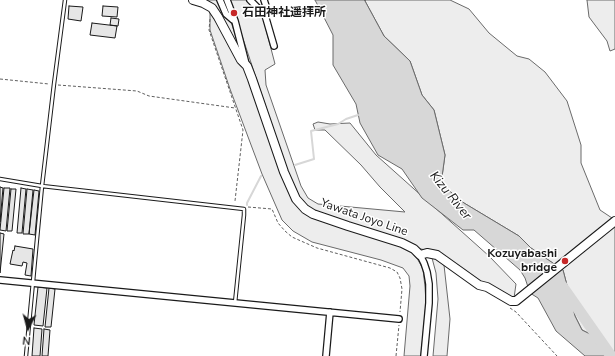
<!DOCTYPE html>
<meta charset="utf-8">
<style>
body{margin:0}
#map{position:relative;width:615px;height:356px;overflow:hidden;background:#fff;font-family:"Nunito Sans",sans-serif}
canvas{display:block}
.north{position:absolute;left:8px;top:308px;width:40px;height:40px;-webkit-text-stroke:3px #fff;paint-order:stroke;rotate:186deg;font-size:11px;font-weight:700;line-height:16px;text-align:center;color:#1a1a1a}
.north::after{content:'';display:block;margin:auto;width:14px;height:18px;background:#1a1a1a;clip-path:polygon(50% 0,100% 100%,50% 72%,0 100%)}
</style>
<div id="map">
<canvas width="615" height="356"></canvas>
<div class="north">N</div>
</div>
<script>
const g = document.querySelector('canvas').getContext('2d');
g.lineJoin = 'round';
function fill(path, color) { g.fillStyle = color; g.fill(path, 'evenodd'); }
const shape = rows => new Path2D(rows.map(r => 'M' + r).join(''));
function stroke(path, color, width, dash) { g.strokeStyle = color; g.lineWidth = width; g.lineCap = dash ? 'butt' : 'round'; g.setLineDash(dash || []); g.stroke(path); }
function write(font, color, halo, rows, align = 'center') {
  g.font = font + ' "Nunito Sans","Noto Sans JP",sans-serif'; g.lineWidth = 3; g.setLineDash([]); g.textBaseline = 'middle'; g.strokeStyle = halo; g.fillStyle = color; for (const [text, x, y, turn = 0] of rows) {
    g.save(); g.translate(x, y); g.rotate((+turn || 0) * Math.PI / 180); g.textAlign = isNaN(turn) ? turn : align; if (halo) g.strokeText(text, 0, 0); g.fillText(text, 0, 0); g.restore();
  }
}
const built = shape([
 [205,0,224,0,241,53,205,0],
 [230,0,246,0,263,18,275,64,265,70,266,85,301,186,308,198,318,204,405,212,380,187,361,165,325,130,315,130,313,124,318,122,330,124,350,123,376,155,489,256,516,284,514,298,488,285,479,283,435,252,421,249,403,240,318,214,300,200,287,170,230,0],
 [366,0,450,0,469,9,489,33,517,56,529,59,545,72,567,101,581,145,581,163,600,210,615,220,615,354,600,339,582,330,575,316,563,270,531,248,519,236,464,203,441,184,445,155,434,110,422,95,410,61,384,36,365,1,366,0],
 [587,0,615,0,615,49,610,51,607,41,589,17,587,0],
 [210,10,221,25,251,81,282,172,307,213,402,246,411,252,418,260,423,269,425,287,426,303,421,356,404,356,410,286,409,276,403,268,381,260,312,242,293,231,282,220,262,174,230,89,210,30,210,10],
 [432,258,435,258,444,265,450,319,447,356,433,356,438,299,436,273,432,258]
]);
fill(built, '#ededed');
stroke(built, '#6a6a6a', 1);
const water = shape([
 [315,0,364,0,365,1,384,36,410,61,422,95,434,110,445,155,441,184,464,203,519,236,531,248,563,270,575,316,582,330,600,339,615,354,615,356,585,356,556,331,538,298,530,293,525,278,520,270,474,230,463,230,422,198,402,169,378,155,360,123,356,104,333,65,333,35,315,0]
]);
fill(water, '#d7d7d7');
stroke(water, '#6a6a6a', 1);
stroke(shape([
 [295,165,314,159,311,131,338,124,346,119,358,115],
 [247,205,247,203,261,176]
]), '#d7d7d7', 2);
stroke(shape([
 [562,286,611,356]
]), '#d7d7d7', 11);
const building = shape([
 [69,6,83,7,81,21,68,19,69,6],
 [103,6,118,7,117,17,102,16,103,6],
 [111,18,119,19,118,26,110,25,111,18],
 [92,23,117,26,115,38,90,35,92,23],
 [0,187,3,188,0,222,0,187],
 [4,188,10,188,6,231,0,230,4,188],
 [21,188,26,189,22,233,17,233,21,188],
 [11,189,16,189,12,231,7,231,11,189],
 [27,189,33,190,29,234,23,234,27,189],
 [34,190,39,191,35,235,29,234,34,190],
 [0,233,4,234,0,273,0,233],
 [15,246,33,249,31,276,25,275,27,263,23,262,22,266,10,264,13,250,14,251,15,246],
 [38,287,47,288,43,326,34,325,38,287],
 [49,288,55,289,51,327,45,327,49,288],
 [34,328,42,329,40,356,32,356,34,328],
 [44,329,50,330,48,356,42,356,44,329]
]);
fill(building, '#e6e6e6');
stroke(building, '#1a1a1a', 1);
const service = shape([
 [0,179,42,186,244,209,244,215,235,303],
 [26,356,42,186,54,84,65,0]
]);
const minor = shape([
 [220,0,226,14,233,20],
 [227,0,235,21,246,64],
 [250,0,265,15],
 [264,0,266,6,265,15,274,46],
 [420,255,424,263,427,272,429,284,429,303,424,356],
 [0,280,399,319],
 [326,356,330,312]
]);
const secondary = shape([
 [193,0,203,3,212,8,218,17,241,60,247,66,252,79,284,172,296,199,305,209,313,214,348,226,402,243,414,249,420,255,427,253,437,255,479,285,487,287,511,301,516,301,615,221]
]);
stroke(service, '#1a1a1a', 4.5);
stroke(minor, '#1a1a1a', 8);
stroke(secondary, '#1a1a1a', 10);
stroke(shape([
 [210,19,209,30,243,130,235,201],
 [0,79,49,84],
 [58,85,137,91,149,96,235,108],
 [248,207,272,209,278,223,285,231,292,237,301,241,317,248,390,268,397,272,400,278,402,289,400,312],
 [510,308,516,312,557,356],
 [396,356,399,325]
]), '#5f5f5f', 1, [3, 2]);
stroke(service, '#fff', 2.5);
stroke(minor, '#fff', 5.5);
stroke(secondary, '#fff', 8);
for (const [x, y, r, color] of [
 [234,13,4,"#c62828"],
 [565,261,4,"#c62828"]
]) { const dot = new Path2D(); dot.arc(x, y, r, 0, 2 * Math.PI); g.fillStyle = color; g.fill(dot); stroke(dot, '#fff', 1.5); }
write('bold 12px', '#1a1a1a', '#fff', [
 ["石田神社遥拝所",242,13],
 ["Kozuyabashi",557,254,"right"],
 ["bridge",557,268,"right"]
], 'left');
write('12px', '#1a1a1a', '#fff', [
 ["Yawata Joyo Line",364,218,19]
]);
write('italic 13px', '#1a1a1a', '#fff', [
 ["Kizu River",450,196,51]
]);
</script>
